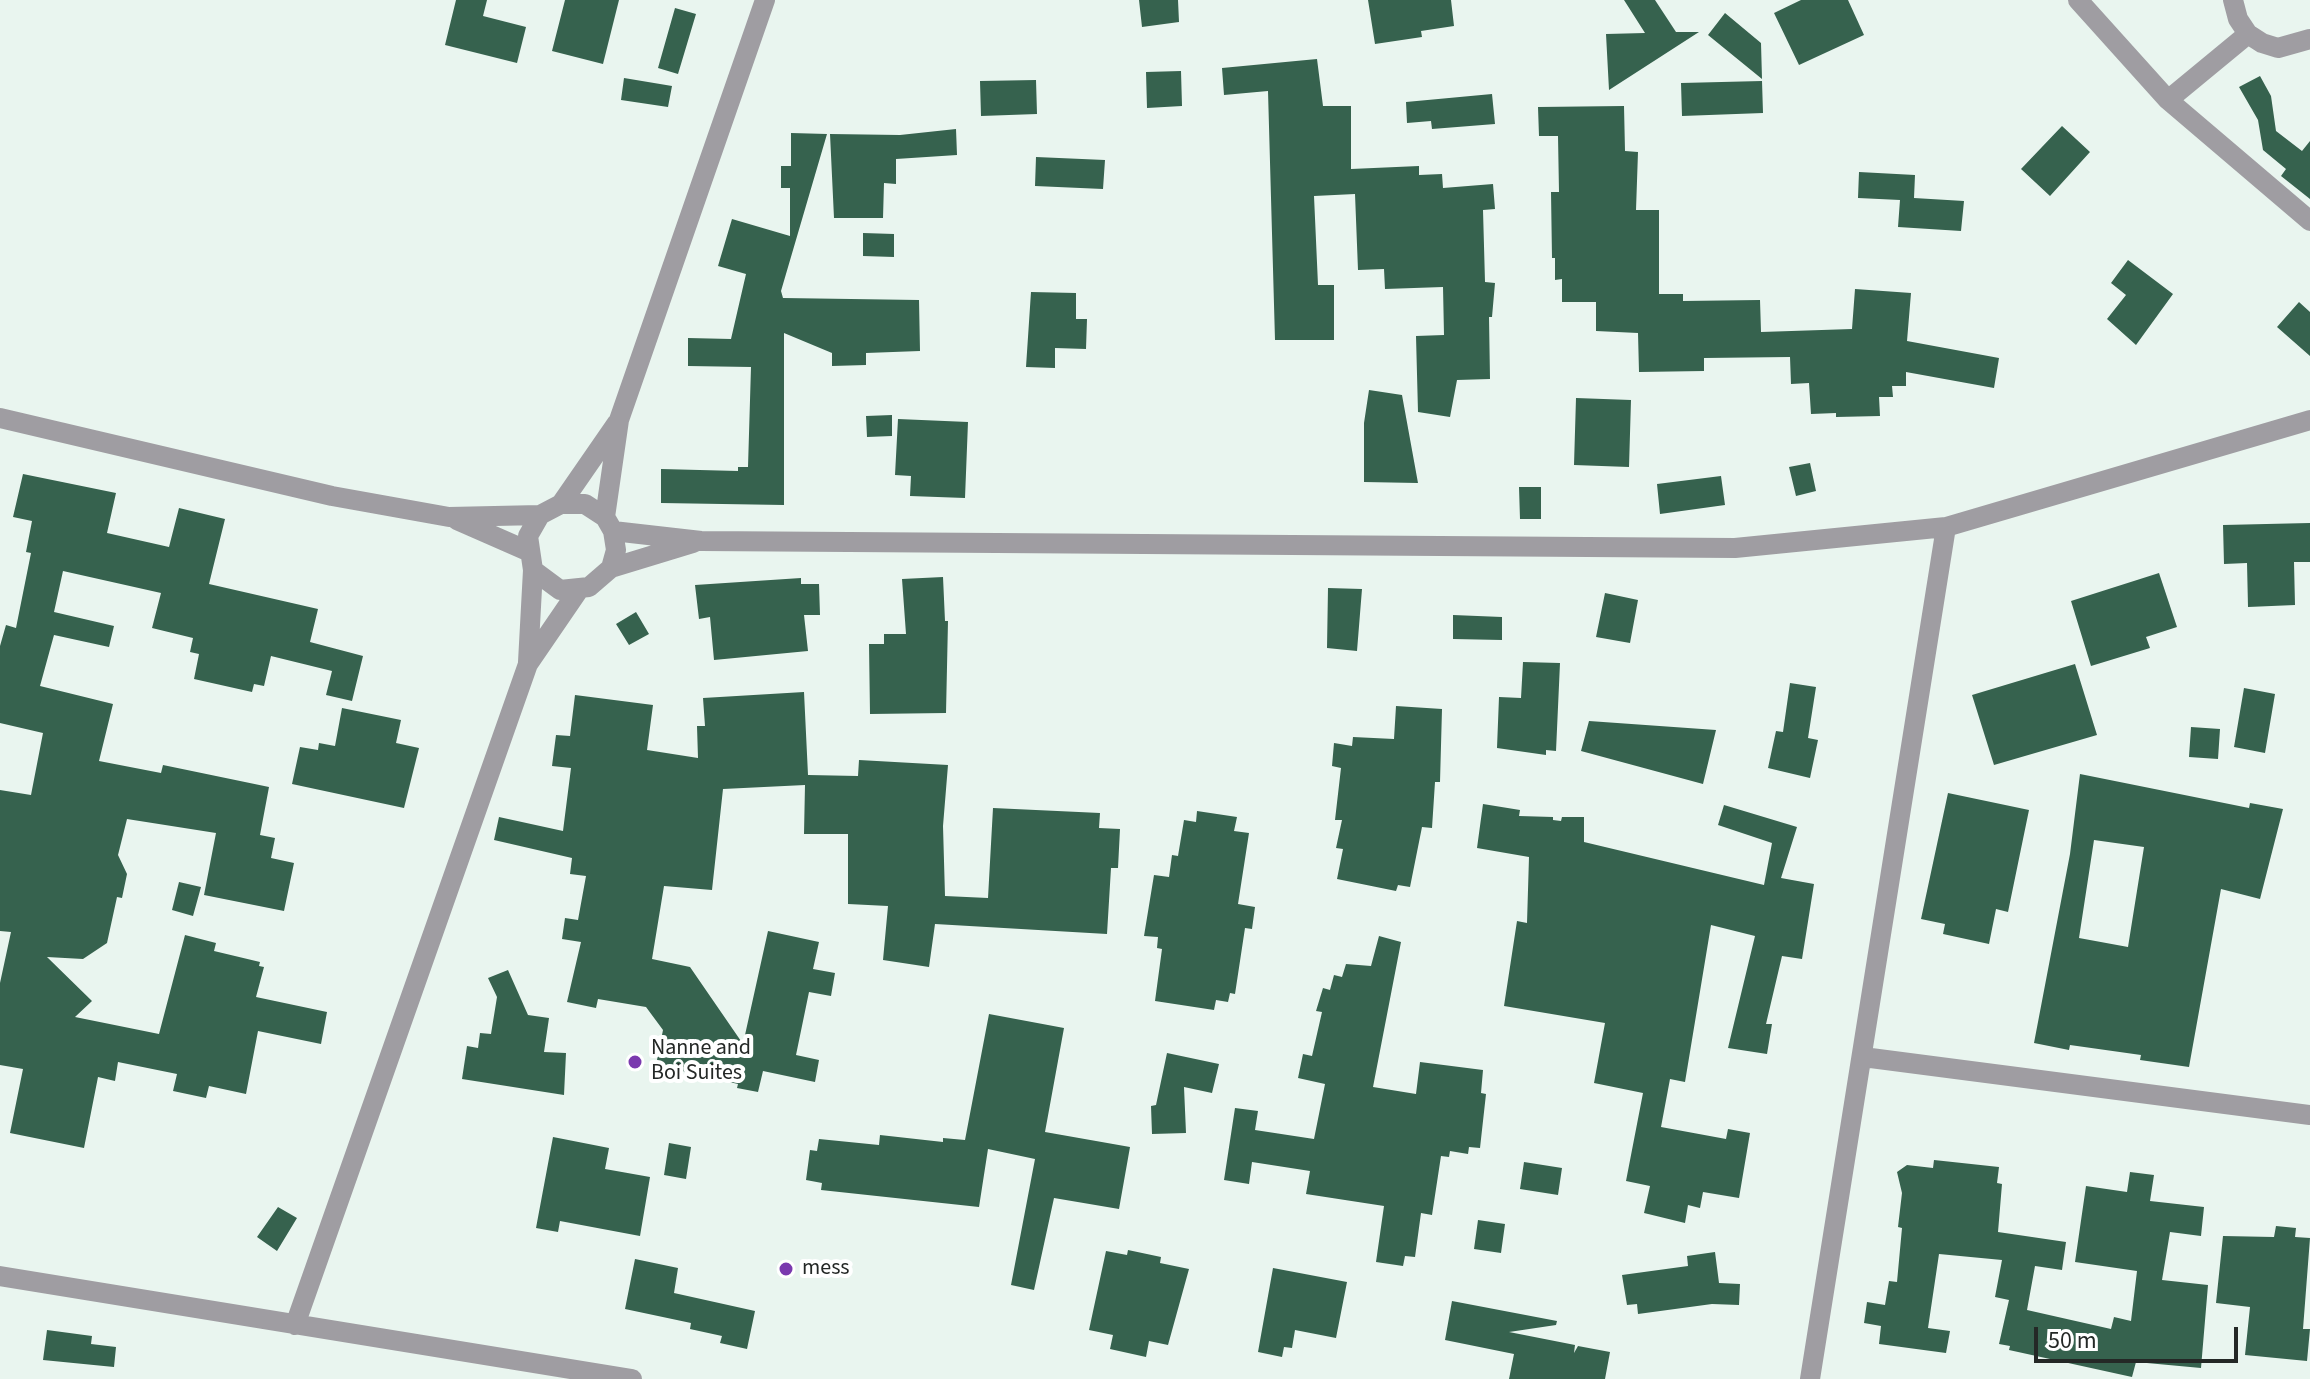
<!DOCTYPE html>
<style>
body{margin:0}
#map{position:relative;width:2310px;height:1379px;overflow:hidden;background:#e9f5ef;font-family:"Source Sans 3",sans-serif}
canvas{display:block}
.scale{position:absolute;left:2034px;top:1327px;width:204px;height:36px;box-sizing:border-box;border:4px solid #242826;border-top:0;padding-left:10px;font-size:24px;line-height:28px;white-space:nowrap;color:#242826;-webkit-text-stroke:6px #fff;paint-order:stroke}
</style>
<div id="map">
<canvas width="2310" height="1379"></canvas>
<div class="scale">50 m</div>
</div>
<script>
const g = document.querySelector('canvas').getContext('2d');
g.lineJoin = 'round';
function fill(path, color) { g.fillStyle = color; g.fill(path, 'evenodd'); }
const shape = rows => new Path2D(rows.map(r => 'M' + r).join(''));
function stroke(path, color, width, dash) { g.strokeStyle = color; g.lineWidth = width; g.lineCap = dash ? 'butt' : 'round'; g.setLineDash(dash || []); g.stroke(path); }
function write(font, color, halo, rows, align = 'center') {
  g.font = font + ' "Source Sans 3",sans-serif'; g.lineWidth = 8; g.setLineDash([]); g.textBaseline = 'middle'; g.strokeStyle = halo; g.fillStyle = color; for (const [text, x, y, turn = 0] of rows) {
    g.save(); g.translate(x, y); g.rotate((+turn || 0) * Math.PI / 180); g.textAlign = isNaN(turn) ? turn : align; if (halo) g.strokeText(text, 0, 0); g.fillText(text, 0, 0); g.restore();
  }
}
fill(shape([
 [456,0,487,0,483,16,526,27,517,63,445,45],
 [565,0,619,0,603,64,552,51],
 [1139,0,1178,0,1179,22,1142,27],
 [1368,0,1451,0,1454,26,1421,31,1422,37,1375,44],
 [1624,0,1655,0,1676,32,1699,32,1609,90,1606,34,1645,33],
 [1801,0,1848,0,1864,35,1799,65,1774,13],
 [675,8,696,14,678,74,658,68],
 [1725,13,1761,43,1762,79,1708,35],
 [1317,59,1323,106,1351,106,1351,169,1419,166,1419,175,1442,174,1443,188,1493,184,1495,209,1483,210,1485,282,1495,283,1492,317,1489,317,1490,379,1457,380,1450,417,1418,412,1416,336,1444,335,1443,287,1385,289,1384,269,1358,270,1355,194,1314,196,1318,285,1334,285,1334,340,1275,340,1268,91,1224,95,1222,68],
 [1181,71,1182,106,1147,108,1146,72],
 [2260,76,2271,96,2276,131,2302,151,2310,141,2310,199,2281,176,2286,169,2263,150,2258,120,2239,87],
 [624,78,672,86,668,107,621,100],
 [1036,80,1037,114,981,116,980,81],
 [1762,81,1763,113,1682,116,1681,83],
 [1492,94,1495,124,1432,129,1431,121,1407,123,1406,102],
 [1624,106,1625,151,1638,152,1636,210,1659,210,1659,294,1683,294,1683,301,1760,300,1761,332,1852,329,1855,289,1911,293,1907,341,1999,358,1994,388,1906,372,1906,386,1892,386,1893,397,1879,397,1880,416,1836,417,1836,413,1811,414,1809,383,1791,384,1790,357,1704,358,1704,371,1639,372,1638,333,1596,331,1596,302,1562,302,1562,279,1555,280,1555,258,1552,258,1551,192,1559,192,1558,136,1539,136,1538,107],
 [2062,126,2090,152,2050,196,2021,169],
 [956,129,957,155,896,159,896,184,884,183,883,218,834,218,830,134,900,135],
 [791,133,827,134,781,291,783,298,919,300,920,351,866,353,866,365,832,366,832,353,784,333,784,505,661,503,661,469,738,471,738,467,748,467,751,367,688,366,688,338,731,339,746,274,718,266,732,219,790,236,790,188,781,188,781,166,791,166],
 [1036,157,1105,160,1103,189,1035,186],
 [1859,172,1915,175,1914,198,1964,201,1961,231,1898,227,1900,200,1858,198],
 [863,233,894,234,894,257,863,256],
 [2128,260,2173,294,2136,345,2107,319,2126,295,2111,283],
 [1031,292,1076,293,1076,319,1087,319,1086,349,1055,348,1055,368,1026,367],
 [2299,302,2310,312,2310,356,2277,327],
 [1369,390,1402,395,1418,483,1364,482,1364,423],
 [1576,398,1631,400,1629,467,1574,465],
 [892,415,892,436,867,437,866,416],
 [898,419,968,422,965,498,910,496,911,476,895,475],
 [1810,463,1816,491,1796,496,1789,467],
 [23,474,116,493,107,533,169,547,179,508,225,519,209,584,318,609,310,642,363,656,352,701,326,695,332,671,271,656,264,686,254,684,252,692,194,679,199,654,190,652,193,638,152,628,161,593,63,571,54,612,114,626,109,647,54,635,40,686,113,704,99,761,161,773,163,765,269,787,260,835,275,838,271,858,294,863,284,911,204,895,216,833,127,819,118,855,127,874,122,898,117,897,107,943,83,959,47,957,92,1001,75,1017,159,1034,185,935,216,943,214,951,260,962,259,966,264,967,256,997,327,1012,321,1044,258,1031,246,1094,209,1086,206,1098,173,1091,177,1074,118,1062,115,1081,98,1077,84,1148,10,1133,23,1069,0,1065,0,983,11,932,0,931,0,790,31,795,43,733,0,723,0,646,6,625,16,628,31,553,26,552,32,521,13,517],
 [1721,476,1725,505,1660,514,1657,484],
 [1519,487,1541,487,1541,519,1520,519],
 [2310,523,2310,562,2294,562,2295,605,2248,607,2247,563,2224,564,2223,525],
 [2159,573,2177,627,2146,637,2150,648,2091,666,2071,601],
 [943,577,945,621,948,621,946,713,870,714,869,644,884,644,884,634,906,634,902,579],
 [801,578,801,584,819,584,820,615,804,615,808,651,714,660,710,617,699,619,695,585],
 [1328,588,1362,589,1357,651,1327,648],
 [1605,593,1638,600,1630,643,1596,637],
 [636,612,649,634,629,645,616,624],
 [1453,615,1502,617,1502,640,1453,639],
 [1523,662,1560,663,1556,751,1546,750,1546,755,1497,748,1499,697,1521,698],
 [2075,664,2097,735,1994,765,1972,695],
 [1790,683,1816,687,1808,738,1818,740,1810,778,1768,768,1776,731,1783,732],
 [2244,688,2275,694,2265,753,2234,747],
 [804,692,808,775,858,776,859,760,948,765,943,826,945,896,988,898,993,808,1100,813,1099,828,1120,829,1118,868,1111,868,1107,934,935,924,929,967,883,960,888,906,848,904,848,834,804,834,805,785,723,789,712,890,664,886,652,959,690,967,743,1044,768,931,819,942,813,969,835,973,831,996,809,992,796,1055,819,1060,815,1082,763,1071,758,1092,737,1088,738,1084,656,1065,663,1030,646,1007,598,999,596,1008,567,1002,581,942,562,939,565,918,578,920,586,876,570,874,572,858,494,840,499,817,563,831,571,768,552,766,556,735,570,736,575,695,653,705,647,750,698,758,697,726,705,726,703,698],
 [1396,706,1442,709,1440,782,1435,782,1432,828,1422,827,1410,887,1398,885,1396,891,1337,879,1343,849,1336,848,1342,820,1335,820,1341,768,1332,766,1334,743,1352,746,1353,737,1394,739],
 [342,708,401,720,396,743,419,748,404,808,292,784,300,747,318,750,319,743,335,746],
 [1589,721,1716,730,1703,784,1581,751],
 [2191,727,2220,729,2218,759,2189,757],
 [2080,774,2249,808,2250,803,2283,809,2260,899,2221,889,2189,1067,2140,1060,2141,1055,2070,1045,2069,1050,2034,1043,2070,854],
 [2094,840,2144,847,2128,947,2079,938],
 [1948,793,2029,810,2008,912,1996,909,1989,944,1943,934,1945,924,1921,919],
 [1483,804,1520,810,1519,816,1553,817,1553,820,1561,821,1562,817,1584,817,1584,842,1764,885,1772,843,1718,825,1724,805,1797,827,1781,878,1814,884,1802,959,1782,956,1766,1024,1772,1024,1767,1054,1728,1048,1755,936,1711,925,1685,1082,1670,1079,1661,1127,1726,1139,1728,1129,1750,1133,1739,1198,1703,1192,1700,1208,1688,1205,1685,1223,1644,1213,1650,1186,1626,1181,1643,1093,1594,1083,1605,1023,1504,1006,1517,921,1527,923,1529,857,1477,848],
 [1197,811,1237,817,1234,831,1249,833,1238,904,1255,907,1252,929,1245,928,1235,994,1230,993,1228,1002,1216,1000,1214,1010,1155,1001,1162,949,1157,948,1158,937,1144,936,1154,875,1169,877,1172,855,1178,856,1184,820,1196,822],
 [179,882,201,887,193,916,172,910],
 [1379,936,1401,942,1373,1087,1416,1094,1420,1062,1483,1070,1481,1093,1486,1094,1480,1148,1469,1147,1468,1154,1450,1151,1449,1157,1441,1156,1432,1215,1421,1213,1415,1257,1405,1256,1403,1266,1376,1262,1384,1206,1306,1194,1310,1171,1252,1162,1249,1184,1224,1180,1235,1108,1258,1111,1255,1130,1314,1139,1325,1084,1298,1078,1303,1054,1312,1056,1322,1012,1316,1011,1323,988,1330,990,1334,975,1342,977,1346,964,1371,966],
 [508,970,528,1015,549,1018,544,1052,566,1053,564,1095,462,1079,467,1046,478,1048,480,1033,491,1034,497,997,488,978],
 [989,1014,1064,1028,1045,1132,1130,1147,1119,1209,1054,1198,1034,1290,1011,1285,1035,1159,988,1149,979,1207,821,1190,822,1183,806,1180,810,1150,817,1151,819,1139,879,1145,880,1135,943,1142,943,1138,965,1140],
 [1167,1053,1219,1064,1212,1093,1184,1087,1186,1133,1152,1134,1151,1106,1156,1105],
 [553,1137,609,1148,605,1169,650,1177,640,1236,560,1221,558,1232,536,1228],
 [669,1143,691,1147,686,1179,664,1175],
 [1934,1160,1999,1167,1997,1183,2002,1184,1998,1232,2066,1242,2062,1270,2035,1266,2027,1310,2111,1329,2114,1317,2131,1321,2137,1271,2075,1262,2086,1186,2127,1192,2130,1172,2154,1175,2150,1201,2204,1207,2201,1236,2170,1232,2162,1280,2208,1285,2201,1368,2136,1362,2132,1377,2009,1350,2010,1346,1999,1344,2009,1300,1995,1297,2002,1260,1939,1254,1928,1328,1950,1331,1946,1353,1879,1344,1881,1326,1864,1323,1867,1302,1885,1305,1889,1281,1897,1282,1902,1228,1898,1227,1902,1193,1897,1172,1907,1165,1933,1168],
 [1524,1162,1562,1168,1558,1195,1520,1189],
 [278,1207,297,1218,277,1251,257,1237],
 [1478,1220,1505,1224,1501,1253,1474,1249],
 [2276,1226,2296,1228,2295,1237,2310,1238,2303,1329,2310,1329,2307,1361,2245,1355,2250,1307,2216,1303,2223,1236,2274,1237],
 [1128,1250,1161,1257,1160,1263,1189,1269,1168,1345,1149,1341,1146,1357,1110,1349,1113,1335,1089,1330,1106,1251,1127,1255],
 [1715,1252,1719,1283,1740,1284,1739,1305,1712,1304,1638,1314,1637,1304,1627,1305,1622,1275,1688,1266,1687,1256],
 [635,1259,678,1268,674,1293,755,1311,747,1349,720,1343,722,1336,690,1329,691,1323,625,1309],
 [1273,1268,1347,1282,1336,1338,1295,1330,1292,1348,1284,1347,1282,1357,1258,1352],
 [1452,1301,1557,1321,1556,1325,1509,1332,1575,1345,1574,1353,1578,1346,1610,1352,1605,1379,1509,1379,1514,1354,1445,1340],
 [47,1330,92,1336,91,1344,116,1347,114,1367,43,1360]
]), '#36624e');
stroke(shape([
 [2078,0,2168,100,2310,221],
 [2233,0,2238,19,2248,34,2262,43,2278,48,2310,39],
 [2168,100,2248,34],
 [0,418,332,496,449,517,540,515,561,504,585,504,605,517,613,531,616,550,611,568,589,587,560,590,533,570,528,536,540,515],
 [561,504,617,423],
 [605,517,619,420,765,0],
 [457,520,530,552],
 [613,531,701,541,1735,548,1946,527,2310,420],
 [611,568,693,543],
 [528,662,533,570],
 [1863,1057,2310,1115],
 [0,1276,632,1379],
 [295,1325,528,664,580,588],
 [1810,1379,1946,527]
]), '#9f9da2', 20);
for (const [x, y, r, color] of [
 [635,1062,8,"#7a39ae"],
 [786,1269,8,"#7a39ae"]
]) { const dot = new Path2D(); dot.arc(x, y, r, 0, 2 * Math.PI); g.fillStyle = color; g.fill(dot); stroke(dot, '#fff', 3); }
write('22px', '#242826', '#fff', [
 ["Nanne and",651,1049],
 ["Boi Suites",651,1074],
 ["mess",802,1269]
], 'left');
</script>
